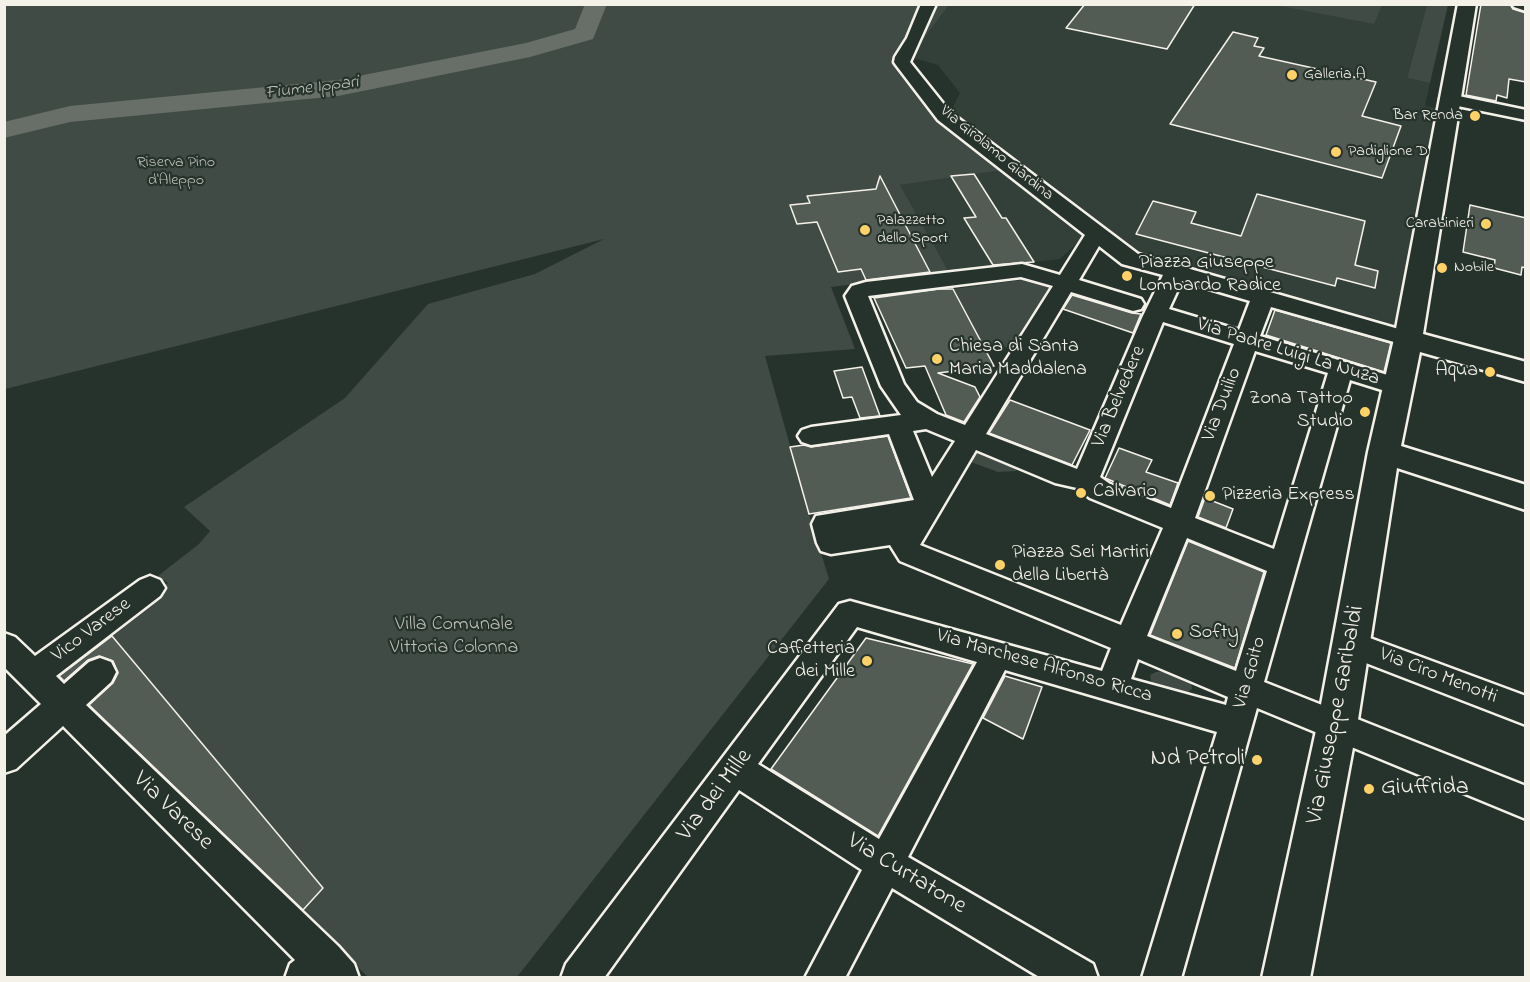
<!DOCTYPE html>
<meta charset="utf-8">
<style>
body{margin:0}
#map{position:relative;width:1530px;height:982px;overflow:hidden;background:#26332d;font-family:"Indie Flower",sans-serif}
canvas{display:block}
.frame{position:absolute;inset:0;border:6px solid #f4f1e8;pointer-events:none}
</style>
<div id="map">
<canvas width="1530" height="982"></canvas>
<div class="frame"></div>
</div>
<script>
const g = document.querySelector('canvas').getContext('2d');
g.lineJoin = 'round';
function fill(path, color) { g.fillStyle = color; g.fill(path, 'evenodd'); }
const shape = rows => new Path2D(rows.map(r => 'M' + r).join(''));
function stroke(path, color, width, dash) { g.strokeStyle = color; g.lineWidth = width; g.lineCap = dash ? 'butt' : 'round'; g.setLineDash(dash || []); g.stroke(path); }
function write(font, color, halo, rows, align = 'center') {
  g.font = font + ' "Indie Flower",sans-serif'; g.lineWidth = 4.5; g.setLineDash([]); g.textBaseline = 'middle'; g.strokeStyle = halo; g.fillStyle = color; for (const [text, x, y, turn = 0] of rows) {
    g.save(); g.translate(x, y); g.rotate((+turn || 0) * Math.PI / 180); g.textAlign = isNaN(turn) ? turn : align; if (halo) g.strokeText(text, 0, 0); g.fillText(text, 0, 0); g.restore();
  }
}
fill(shape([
 [949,5,1427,5,1407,78,1430,83,1425,106,1438,109,1413,229,1397,326,1137,254,950,113,960,93,938,65,910,57],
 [1003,170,1086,235,1060,259,949,272,900,185]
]), '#333f39');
fill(shape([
 [4,5,949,5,910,57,892,61,931,111,1003,170,900,185,949,272,831,287,855,349,765,356,809,514,829,579,517,977,368,977,301,913,323,888,105,627,168,583,158,576,199,544,210,531,184,507,345,398,428,304,535,274,604,239,5,389],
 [1276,5,1382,4,1382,5,1374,24],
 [1427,5,1448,5,1430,83,1407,78],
 [1029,279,1053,287,1013,350,1001,345,983,347,953,289],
 [978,451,1018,467,1016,471,998,472,971,462],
 [1165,671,1180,674,1191,681,1192,689,1188,692,1175,693,1155,686,1151,681,1150,675,1156,672]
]), '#414b45');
fill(shape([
 [585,4,607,4,593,39,530,57,338,96,70,122,4,138,4,122,70,106,338,80,526,43,575,29,585,4]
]), '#676f68');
const building = shape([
 [1085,4,1195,4,1167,49,1066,28,1085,4],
 [1481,4,1510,4,1513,9,1526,13,1526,82,1509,79,1507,98,1497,95,1496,101,1466,95,1481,4],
 [1233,32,1258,38,1254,46,1264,48,1259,56,1376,82,1362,116,1401,126,1382,178,1170,124,1233,32],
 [974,174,1002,218,1006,218,1034,262,993,265,964,218,976,217,951,176,974,174],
 [880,176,908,230,930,272,866,280,861,269,838,272,817,222,797,224,790,205,810,203,807,196,876,189,880,176],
 [1257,194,1365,221,1355,265,1378,271,1375,288,1337,278,1335,286,1136,234,1153,201,1196,212,1191,223,1241,236,1257,194],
 [1470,205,1526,218,1526,268,1522,267,1521,275,1494,268,1495,260,1463,252,1470,205],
 [939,289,953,289,994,366,938,373,975,387,980,397,964,422,946,415,925,366,906,368,874,298,939,289],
 [1072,295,1132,313,1141,314,1133,333,1063,309,1072,295],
 [1275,310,1391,343,1384,372,1266,335,1275,310],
 [862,367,880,416,860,418,852,397,843,398,834,371,862,367],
 [1010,400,1090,430,1072,465,989,433,1010,400],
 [888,436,911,498,809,514,790,447,804,445,811,447,888,436],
 [1119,448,1152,460,1146,472,1178,483,1170,505,1105,478,1119,448],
 [1205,498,1233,509,1226,528,1198,517,1205,498],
 [1188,541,1264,572,1235,668,1150,635,1188,541],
 [112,636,323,888,303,910,89,705,113,683,118,673,113,661,99,656,88,660,64,681,59,676,112,636],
 [866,638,973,664,878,836,771,769,866,638],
 [1005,676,1042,687,1023,739,983,718,1005,676]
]);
fill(building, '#525c55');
stroke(building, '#f4f1e8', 1.5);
const minor = shape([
 [921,4,936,4,910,62,950,112,1138,254,1416,334,1420,339,1416,344,1408,346,1271,307,1260,336,1407,381,1410,387,1407,393,1398,395,1350,380,1264,682,1526,786,1526,819,1257,708,1181,978,1142,978,1217,732,1005,670,908,857,1093,964,1098,978,1041,978,892,888,845,978,805,978,862,870,739,790,604,978,561,978,566,964,839,604,850,601,1102,671,1111,648,900,561,890,545,831,554,821,551,817,543,812,524,816,516,914,500,889,434,811,445,802,442,798,436,802,430,811,427,901,415,881,386,845,296,852,286,866,282,1022,264,1060,275,1085,235,938,120,896,65,894,62,895,57,907,38,921,4],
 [1099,246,1122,264,1163,275,1142,318,1077,469,986,434,1071,292,1133,311,1141,309,1144,304,1141,299,1079,280,1099,246],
 [1021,277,1053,286,965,425,937,414,917,402,904,384,868,296,1021,277],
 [1182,281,1250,301,1239,330,1169,309,1182,281],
 [1163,322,1234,344,1171,508,1110,484,1100,477,1163,322],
 [1255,351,1328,373,1274,549,1195,518,1255,351],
 [926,429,955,441,932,477,913,431,926,429],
 [976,450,1055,483,1077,488,1090,498,1163,528,1121,625,920,545,976,450],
 [1187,538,1267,571,1236,671,1147,636,1187,538],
 [857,627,977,662,879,839,758,764,857,627],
 [1138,659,1228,697,1226,705,1131,679,1138,659],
 [1512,4,1526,4,1526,11,1514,7,1512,4],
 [1449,94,1526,110,1526,120,1443,103,1440,99,1443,95,1449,94],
 [150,576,160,580,165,588,160,596,56,676,64,684,89,662,100,658,111,662,116,672,111,682,86,705,338,946,354,964,359,978,285,978,290,964,295,960,63,726,16,769,4,773,4,736,41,704,4,667,4,633,15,637,35,656,140,580,150,576],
 [1351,631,1526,696,1526,725,1340,653,1336,644,1340,635,1351,631]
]);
const major = shape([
 [1458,4,1476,4,1423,334,1526,362,1526,382,1420,352,1401,446,1526,485,1526,510,1397,468,1357,726,1310,978,1262,978,1317,726,1368,452,1394,339,1458,4]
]);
stroke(minor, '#f4f1e8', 5);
stroke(major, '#f4f1e8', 5);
fill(minor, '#26332d');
fill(major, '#26332d');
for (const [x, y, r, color] of [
 [1292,75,6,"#ffd166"],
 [1475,116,6,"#ffd166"],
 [1336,152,6,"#ffd166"],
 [1486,224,6,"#ffd166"],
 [865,230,6,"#ffd166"],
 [1442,268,6,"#ffd166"],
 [1127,276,6,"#ffd166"],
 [937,359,6,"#ffd166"],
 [1490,372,6,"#ffd166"],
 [1365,412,6,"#ffd166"],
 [1081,493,6,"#ffd166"],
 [1210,496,6,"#ffd166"],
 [1000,565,6,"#ffd166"],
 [1177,634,6,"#ffd166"],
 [867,661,6,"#ffd166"],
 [1257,760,6,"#ffd166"],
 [1369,789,6,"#ffd166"]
]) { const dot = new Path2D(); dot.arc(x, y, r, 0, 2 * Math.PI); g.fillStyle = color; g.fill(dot); stroke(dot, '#26332d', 2); }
write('16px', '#f4f1e8', '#26332d', [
 ["Galleria A",1304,75],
 ["Bar Renda",1463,116,"right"],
 ["Padiglione D",1348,152],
 ["Palazzetto",877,221],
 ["dello Sport",877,239],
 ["Carabinieri",1474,224,"right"],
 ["Nobile",1454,268]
], 'left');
write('16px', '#f4f1e8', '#26332d', [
 ["Via Girolamo Giardina",996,154,39]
]);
write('16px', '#bebfb7', '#26332d', [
 ["Riserva Pino",176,163],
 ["d'Aleppo",176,181]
]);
write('italic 18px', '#bcbdb5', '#26332d', [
 ["Fiume Ippari",312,89,-7]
]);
write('20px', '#f4f1e8', '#26332d', [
 ["Piazza Giuseppe",1139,264],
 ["Lombardo Radice",1139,287],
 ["Chiesa di Santa",949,348],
 ["Maria Maddalena",949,371],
 ["Aqua",1478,372,"right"],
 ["Zona Tattoo",1353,400,"right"],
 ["Studio",1353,423,"right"],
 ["Calvario",1093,493],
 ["Pizzeria Express",1222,496],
 ["Piazza Sei Martiri",1012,554],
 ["della Libertà",1012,577],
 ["Softy",1189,634],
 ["Caffetteria",855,650,"right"],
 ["dei Mille",855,673,"right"]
], 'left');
write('20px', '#f4f1e8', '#26332d', [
 ["Via Padre Luigi La Nuza",1288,353,17],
 ["Via Belvedere",1120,397,-67],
 ["Via Duilio",1223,405,-69],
 ["Vico Varese",92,631,-37],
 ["Via Marchese Alfonso Ricca",1044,667,16],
 ["Via Goito",1251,673,-74],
 ["Via Ciro Menotti",1438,677,21]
]);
write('20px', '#bebfb7', '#26332d', [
 ["Villa Comunale",454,626],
 ["Vittoria Colonna",454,649]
]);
write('24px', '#f4f1e8', '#26332d', [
 ["Via Giuseppe Garibaldi",1337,715,-79],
 ["Via dei Mille",716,796,-53],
 ["Via Varese",172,812,44],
 ["Via Curtatone",906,875,31]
]);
write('24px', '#f4f1e8', '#26332d', [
 ["Nd Petroli",1245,760],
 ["Giuffrida",1381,789,"left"]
], 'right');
</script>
